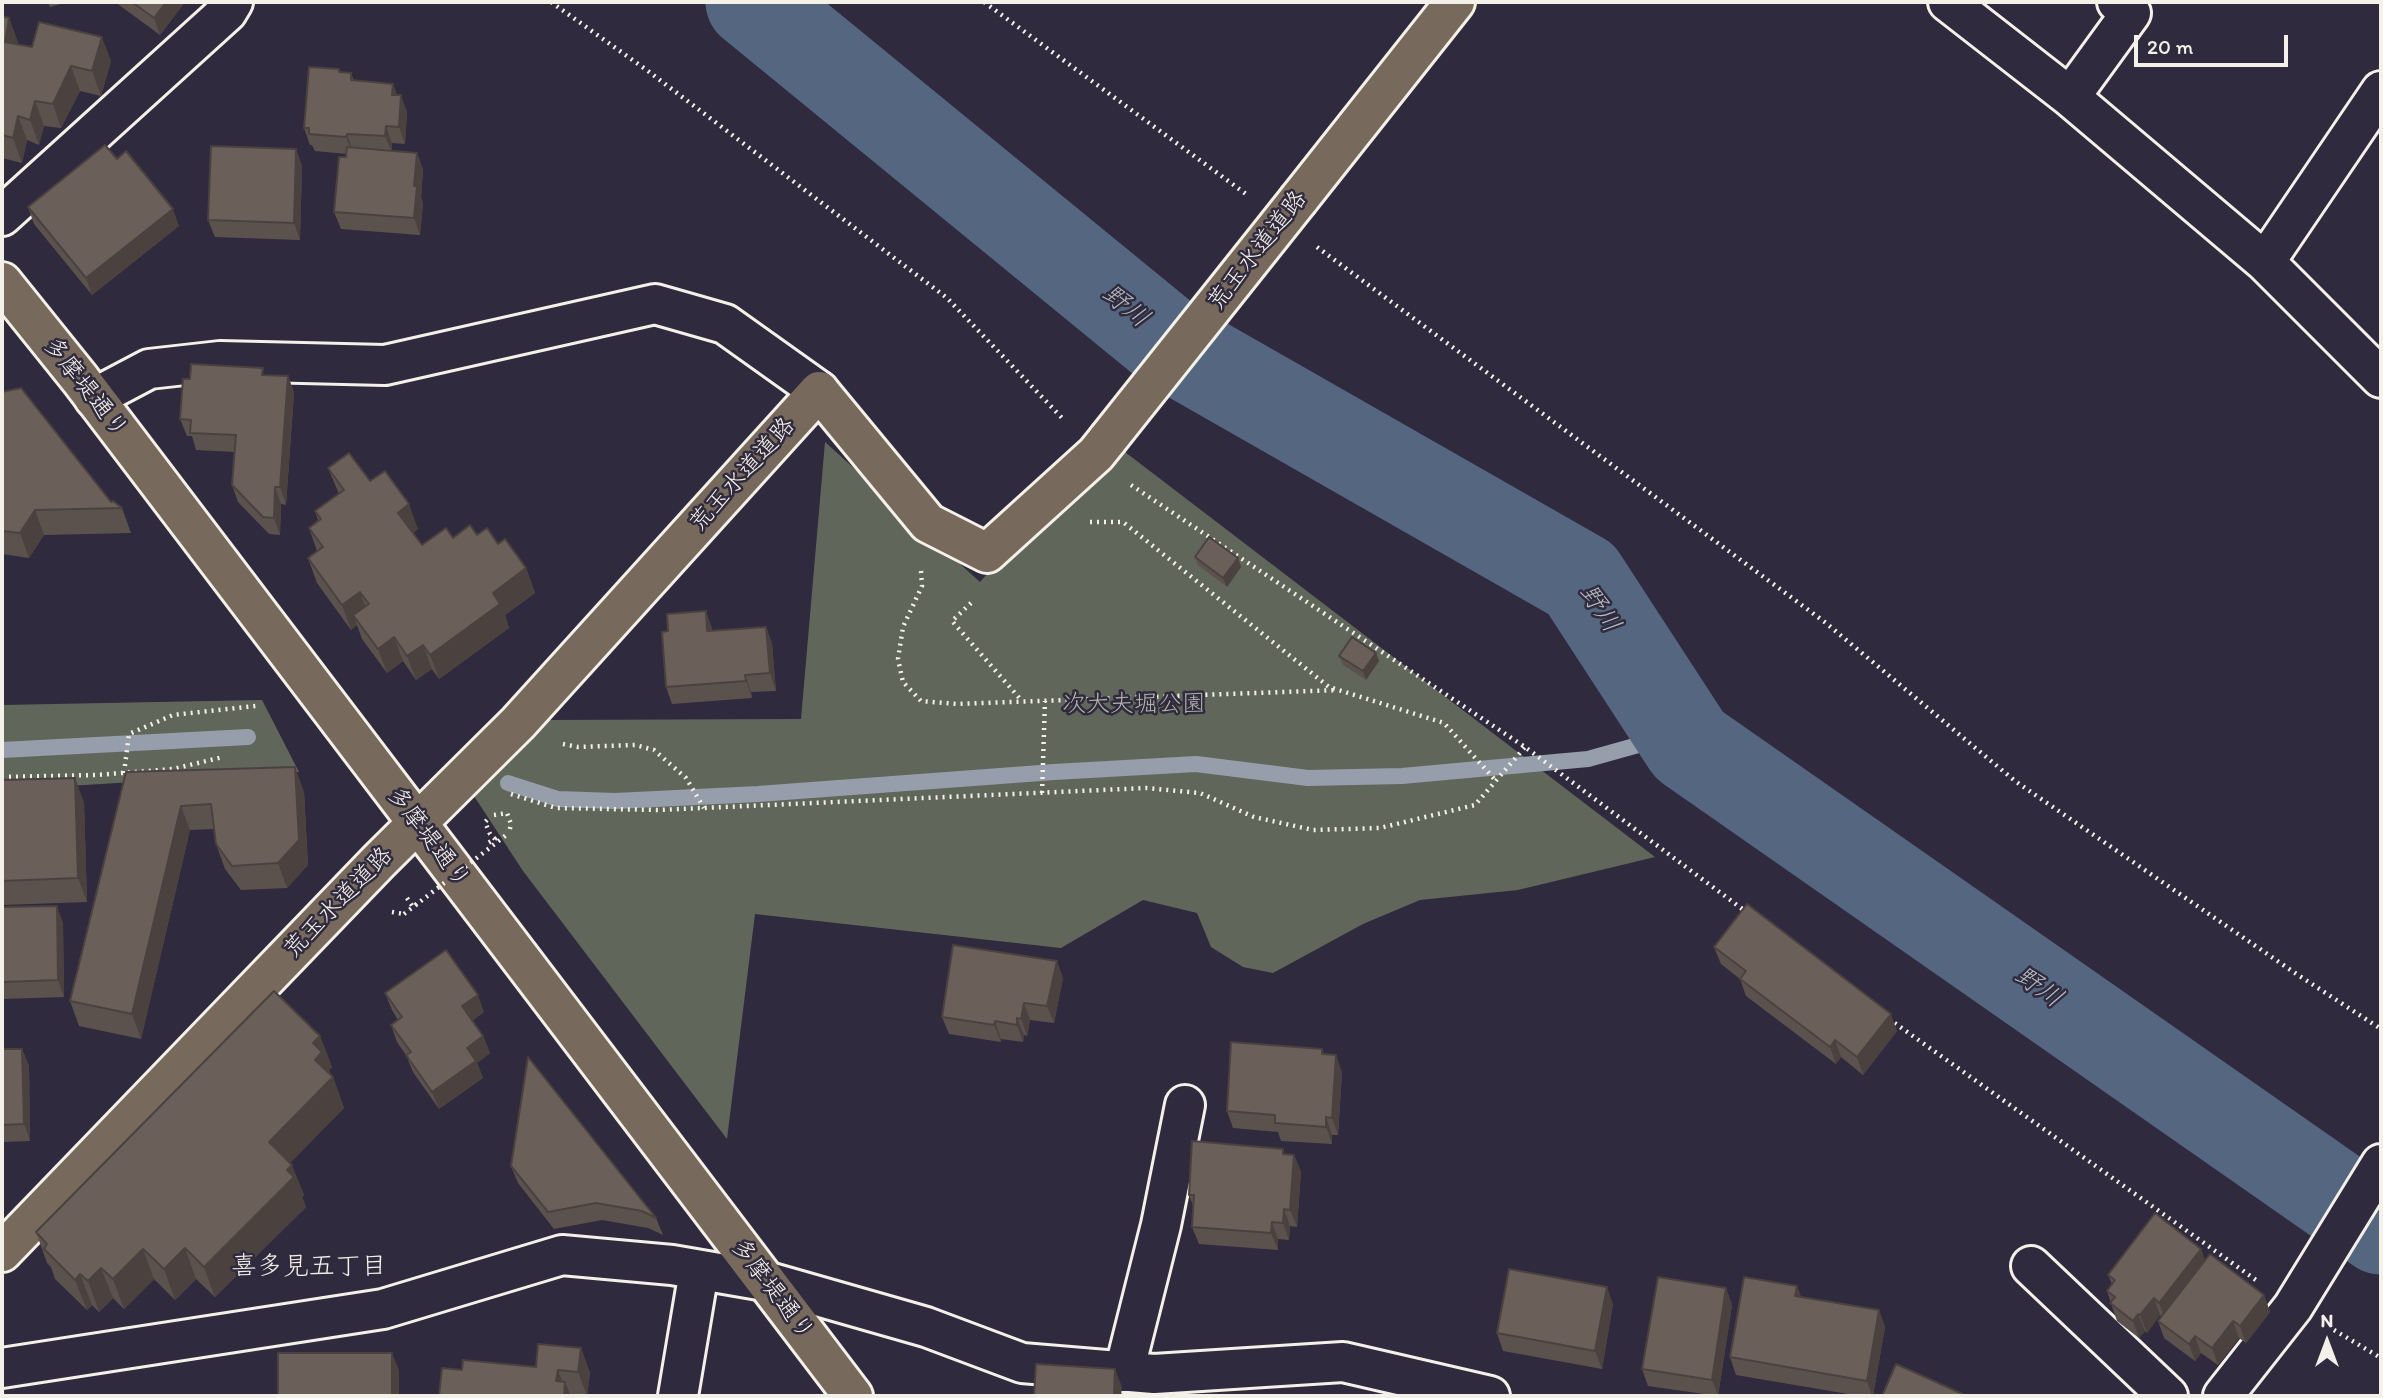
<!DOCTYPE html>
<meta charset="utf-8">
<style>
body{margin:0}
#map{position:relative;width:2383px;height:1398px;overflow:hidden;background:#2f2a3d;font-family:Itim,sans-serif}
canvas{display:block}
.frame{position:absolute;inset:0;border:4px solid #f4f1e8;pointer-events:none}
.north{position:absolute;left:2292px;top:1307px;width:70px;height:70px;-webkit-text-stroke:5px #2f2a3d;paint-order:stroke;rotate:0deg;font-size:19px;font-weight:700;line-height:28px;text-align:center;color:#f4f1e8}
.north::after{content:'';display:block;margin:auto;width:24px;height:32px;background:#f4f1e8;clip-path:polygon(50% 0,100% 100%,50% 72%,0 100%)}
.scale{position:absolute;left:2134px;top:35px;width:154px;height:32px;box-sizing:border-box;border:4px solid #f4f1e8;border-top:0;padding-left:9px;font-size:21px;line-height:24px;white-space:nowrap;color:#f4f1e8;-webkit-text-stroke:5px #2f2a3d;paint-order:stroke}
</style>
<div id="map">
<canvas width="2383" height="1398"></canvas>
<div class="frame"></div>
<div class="north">N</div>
<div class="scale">20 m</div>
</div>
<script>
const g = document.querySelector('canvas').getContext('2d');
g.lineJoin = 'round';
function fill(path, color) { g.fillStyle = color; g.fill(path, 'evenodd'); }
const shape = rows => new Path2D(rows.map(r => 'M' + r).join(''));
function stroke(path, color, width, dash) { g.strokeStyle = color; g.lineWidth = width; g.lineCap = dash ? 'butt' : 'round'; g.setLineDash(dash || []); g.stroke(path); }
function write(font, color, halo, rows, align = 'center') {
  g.font = font + ' Itim,"Klee One",sans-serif'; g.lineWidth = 5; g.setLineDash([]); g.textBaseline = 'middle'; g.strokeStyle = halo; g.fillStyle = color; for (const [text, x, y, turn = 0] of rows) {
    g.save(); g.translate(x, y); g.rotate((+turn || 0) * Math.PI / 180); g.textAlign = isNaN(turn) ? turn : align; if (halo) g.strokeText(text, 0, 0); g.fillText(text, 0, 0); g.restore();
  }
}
fill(shape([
 [1108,439,1655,857,1518,890,1420,900,1363,924,1273,973,1243,967,1211,947,1197,913,1143,900,1061,948,755,914,727,1139,523,871,472,793,543,720,801,719,825,442,980,582],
 [262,700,299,772,2,790,2,705]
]), '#60675a');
stroke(shape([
 [2,750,248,737],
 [508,783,558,799,615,801,758,794,1054,772,1196,764,1308,778,1402,776,1588,759,1681,733]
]), '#959eaa', 16);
stroke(shape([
 [752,2,1171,345,1581,579,1689,745,2381,1228]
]), '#556680', 93);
const minor = shape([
 [1948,2,2070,97,2265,262,2381,378],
 [2070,97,2131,13,2117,2],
 [2,216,227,12,233,2],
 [2265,262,2381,91],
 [94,398,149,369,220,361,385,365,655,304,725,324,819,391],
 [2031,1266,2168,1396],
 [2,1368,383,1309,562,1255,672,1265,765,1281,926,1327,1022,1363,1154,1374,1343,1362,1490,1396],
 [1124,1372,1161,1225,1185,1105],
 [678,1396,699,1271],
 [2223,1396,2293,1307,2381,1164]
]);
const major = shape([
 [1299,199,1455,2],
 [2,282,80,379,853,1396],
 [2,1252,379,861,518,723,819,391,928,523,987,553,1096,454,1108,439]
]);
stroke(minor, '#f4f1e8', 44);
stroke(major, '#f4f1e8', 44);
stroke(shape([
 [551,2,648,71,947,298,1065,421],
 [984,2,1246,194],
 [1317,247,1826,623,2015,781,2295,973,2381,1029],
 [1131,485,1525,747,1745,911],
 [1090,522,1123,522,1329,687,1444,723,1496,781],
 [921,571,922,586,903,627,898,659,903,682,921,701,957,704,1337,690],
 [971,603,952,621,1022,701],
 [563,744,578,747,635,745,654,750,686,778,704,808],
 [124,773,129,734,173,715,256,706],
 [2,777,96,775,173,769,223,757],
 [1042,793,1045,701],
 [511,794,556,808,658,810,1146,788,1200,793,1254,817,1313,830,1380,828,1475,805,1525,747],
 [494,815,507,813,511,824,509,833],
 [487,820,485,822,490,834,495,839,488,843],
 [407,898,413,907,420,901],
 [392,912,404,914],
 [1889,1019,2256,1280],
 [2334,1330,2381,1358]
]), '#f4f1e8', 4.5, [2, 5]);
stroke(minor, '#2f2a3d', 38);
stroke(major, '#77695c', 38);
const majorBridge = shape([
 [1108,439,1299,199]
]);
stroke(majorBridge, '#f4f1e8', 44, []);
stroke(shape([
 [404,914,509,833]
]), '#f4f1e8', 4.5, [2, 5]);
stroke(majorBridge, '#77695c', 38);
fill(shape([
 [48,2,68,2,50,7],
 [115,2,185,2,160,35],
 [2,16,9,18,18,43,18,45,111,61,101,96,80,91,61,128,44,126,39,145,27,140,22,163,2,158],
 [339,69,340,72,351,73,354,81,393,84,397,95,407,112,405,144,392,143,392,151,417,153,423,170,421,197,423,203,420,235,341,229,334,212,347,154,315,151,312,145,310,145,304,128],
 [296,149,302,166,300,240,215,237,208,220],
 [117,159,179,226,92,295,34,224,28,207],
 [266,375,288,376,294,393,286,505,281,504,280,535,269,534,238,502,232,485,235,452,196,450,192,436,187,436,180,419,190,379],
 [2,392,111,502,122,508,131,533,44,535,29,558,2,554],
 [328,468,370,481,418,529,413,533,422,545,453,538,477,535,498,544,526,568,535,593,505,615,509,628,439,679,432,669,416,680,403,661,387,673,362,639,357,625,351,630,317,583,308,558,317,551,309,528,318,520,315,511,339,494],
 [1195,557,1238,558,1241,567,1227,587,1198,565],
 [706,611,712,631,766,627,772,644,776,691,751,692,752,698,672,704,666,687,668,631],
 [1376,653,1379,661,1366,680,1343,665,1339,656],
 [126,772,304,792,308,865,287,888,241,890,225,869,216,844,214,829,190,830,141,1039,79,1026,70,1001],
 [2,780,84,802,87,902,2,905],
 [2,907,63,923,64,997,2,999],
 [1714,947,1897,1031,1863,1075,1841,1057,1836,1064,1746,996,1740,979,1721,964],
 [1063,978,1054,1023,1030,1020,1027,1036,1024,1035,1023,1042,1001,1039,1001,1042,949,1034,942,1017],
 [385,993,484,1012,473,1020,483,1036,490,1053,477,1063,483,1078,439,1109,413,1072,406,1055,397,1042,391,1025,398,1020,392,1010],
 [320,1036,332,1067,329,1070,331,1075,333,1077,344,1108,290,1163,304,1195,302,1197,306,1207,215,1297,196,1279,175,1300,154,1279,124,1309,113,1298,99,1312,92,1305,87,1310,55,1279,51,1267,47,1263,36,1232],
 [2,1049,22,1049,29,1066,30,1141,2,1142],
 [1322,1049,1324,1054,1342,1072,1338,1135,1332,1135,1332,1144,1281,1141,1278,1132,1233,1128,1227,1111],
 [528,1057,656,1218,663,1235,648,1228,602,1220,554,1229,518,1183,511,1166],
 [1285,1155,1294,1155,1301,1172,1297,1227,1290,1226,1289,1240,1278,1239,1278,1250,1199,1244,1192,1227,1194,1208,1189,1195],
 [2201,1249,2205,1260,2264,1295,2270,1312,2246,1343,2239,1338,2218,1365,2201,1353,2195,1361,2164,1338,2158,1321,2161,1316,2160,1315,2147,1333,2145,1331,2139,1338,2117,1321,2107,1291,2112,1284,2108,1275],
 [1797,1286,1801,1297,1879,1310,1885,1327,1873,1396,1860,1396,1736,1375,1730,1357],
 [1726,1288,1732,1305,1718,1396,1648,1386,1642,1369],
 [1613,1304,1602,1369,1503,1351,1497,1333],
 [581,1348,590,1373,587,1396,570,1395,571,1396,439,1396,462,1370,536,1367]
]), '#5c524d');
fill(shape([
 [166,2,185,2,160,35,154,18],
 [9,18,18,43,14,67,5,42],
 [102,37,111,61,101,96,92,71],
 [71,66,80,91,61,128,53,104],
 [393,84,399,101,392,95],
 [401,95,407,112,405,144,399,127],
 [35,101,44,126,39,145,30,120],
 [18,116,27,140,22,163,13,138],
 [386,126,392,143,392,153,385,136],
 [347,134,353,151,353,154,346,137],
 [296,149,302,166,300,240,294,223],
 [417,153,423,170,421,197,423,203,420,235,414,218,414,186],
 [173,209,179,226,92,295,86,278],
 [288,376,294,393,286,505,280,487],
 [275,487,281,504,280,535,274,518],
 [409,504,418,529,407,537,398,513],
 [35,510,44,535,29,558,20,533],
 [1238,558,1241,567,1227,587,1223,578],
 [526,568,535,593,505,615,509,628,439,679,430,655,493,593],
 [360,592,369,616,353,615,357,625,351,630,342,605],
 [706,611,712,628,714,649,707,631],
 [766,627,772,644,776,691,770,673],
 [394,637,403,661,387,673,378,649],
 [423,645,432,669,416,680,407,656],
 [1376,653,1379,661,1366,680,1363,671],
 [745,675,751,692,752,698,746,681],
 [295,767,304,792,308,865,287,888,278,863],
 [75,778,84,802,87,902,78,878],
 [181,806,190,830,141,1039,132,1014],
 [57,906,63,923,64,997,58,980],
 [1057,961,1063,978,1054,1023,1047,1006],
 [478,995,484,1012,469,1023,462,1006],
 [1024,1003,1030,1020,1027,1036,1021,1019],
 [1891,1014,1897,1031,1863,1075,1857,1057],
 [1017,1018,1024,1035,1023,1042,1017,1025],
 [995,1021,1001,1039,1001,1042,994,1025],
 [320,1036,332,1067,329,1070,332,1078,333,1077,344,1108,280,1173,269,1142,315,1060,313,1043],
 [483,1036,490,1053,477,1063,483,1078,439,1109,432,1092,467,1048],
 [1835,1040,1841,1057,1836,1064,1830,1047],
 [22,1049,29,1066,30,1141,24,1124],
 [1336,1055,1342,1072,1338,1135,1332,1118],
 [1326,1117,1332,1135,1332,1144,1326,1127],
 [1294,1155,1301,1172,1297,1227,1290,1210],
 [292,1165,304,1195,302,1197,306,1207,215,1297,204,1267],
 [1284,1209,1290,1226,1289,1240,1283,1223],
 [1272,1222,1278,1239,1278,1250,1271,1233],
 [185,1248,196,1279,175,1300,164,1269],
 [143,1249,154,1279,124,1309,113,1279],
 [2201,1249,2207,1266,2166,1320,2159,1303],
 [101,1268,113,1298,99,1312,88,1281],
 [80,1274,92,1305,87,1310,75,1280],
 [1797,1286,1803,1303,1795,1296],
 [1607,1287,1613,1304,1602,1369,1595,1351],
 [1726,1288,1732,1305,1718,1396,1712,1380],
 [2264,1295,2270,1312,2246,1343,2240,1326],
 [2154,1298,2160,1315,2147,1333,2140,1315],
 [1879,1310,1885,1327,1873,1396,1872,1396,1867,1381],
 [2138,1314,2145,1331,2139,1338,2133,1321],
 [2233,1321,2239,1338,2218,1365,2212,1348],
 [2195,1336,2201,1353,2195,1361,2189,1344],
 [581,1348,590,1373,587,1396,578,1372],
 [392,1353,399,1370,399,1396,392,1396],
 [1115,1369,1122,1387,1121,1396,1114,1396],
 [558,1370,565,1389,565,1382,571,1396,562,1396,556,1381],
 [2,1383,5,1393,5,1396,2,1396]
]), '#4b423f');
const building = shape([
 [132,2,166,2,154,18,132,2],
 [2,16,9,18,5,42,32,47,39,22,102,37,92,71,71,66,53,104,35,101,30,120,18,116,13,138,2,135,2,16],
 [309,67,339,69,339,72,351,73,351,80,393,84,392,95,401,95,399,127,386,126,385,136,347,134,346,137,309,134,309,128,304,128,309,67],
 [105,145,117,159,126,151,173,209,86,278,28,207,105,145],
 [211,146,296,149,294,223,208,220,211,146],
 [347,147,417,153,414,186,417,186,414,218,334,212,339,157,346,157,347,147],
 [191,364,263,368,262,375,288,376,280,487,275,487,274,518,263,517,232,485,236,435,190,433,191,420,180,419,183,379,190,379,191,364],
 [21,388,111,502,113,501,122,508,35,510,20,533,2,531,2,392,21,388],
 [349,453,370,481,385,471,409,504,398,513,422,545,446,528,453,538,470,525,477,535,487,528,498,544,505,539,526,568,493,593,500,604,430,655,423,645,407,656,394,637,378,649,353,615,369,604,360,592,342,605,308,558,323,547,309,528,321,519,315,511,344,490,328,468,349,453],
 [1209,537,1238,558,1223,578,1195,557,1209,537],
 [706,611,707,631,766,627,770,673,745,675,746,681,666,687,662,632,668,631,667,614,706,611],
 [1352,637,1376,653,1363,671,1339,656,1352,637],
 [295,767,299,840,278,863,232,866,216,844,211,804,181,806,132,1014,70,1001,126,772,295,767],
 [75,778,78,878,2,881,2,780,75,778],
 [1747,904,1891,1014,1857,1057,1835,1040,1830,1047,1740,979,1746,971,1714,947,1747,904],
 [57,906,58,980,2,982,2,907,57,906],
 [953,945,1057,961,1047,1006,1024,1003,1021,1019,1017,1018,1017,1025,995,1021,994,1025,942,1017,953,945],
 [446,950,478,995,462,1006,483,1036,467,1048,476,1061,432,1092,406,1055,411,1052,391,1025,402,1017,385,993,446,950],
 [274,991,320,1036,313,1043,322,1052,315,1060,333,1077,269,1142,292,1165,287,1170,294,1177,204,1267,185,1248,164,1269,143,1249,113,1279,101,1268,88,1281,80,1274,75,1280,44,1249,47,1244,36,1232,274,991],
 [1231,1042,1322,1049,1322,1054,1336,1055,1332,1118,1326,1117,1326,1127,1275,1123,1275,1115,1227,1111,1231,1042],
 [2,1049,22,1049,24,1124,2,1125,2,1049],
 [528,1057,656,1218,642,1211,596,1203,548,1212,511,1166,528,1057],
 [1192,1141,1283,1149,1283,1154,1294,1155,1290,1210,1284,1209,1283,1223,1272,1222,1271,1233,1192,1227,1194,1195,1189,1195,1192,1141],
 [2155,1213,2201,1249,2159,1303,2154,1298,2140,1315,2138,1314,2133,1321,2110,1303,2115,1297,2107,1291,2115,1280,2108,1275,2155,1213],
 [2210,1254,2264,1295,2240,1326,2233,1321,2212,1348,2195,1336,2189,1344,2158,1321,2210,1254],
 [1509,1269,1607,1287,1595,1351,1497,1333,1509,1269],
 [1658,1277,1726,1288,1712,1380,1642,1369,1658,1277],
 [1744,1277,1797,1286,1795,1296,1879,1310,1867,1381,1730,1357,1744,1277],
 [538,1344,581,1348,578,1372,558,1370,556,1381,565,1382,564,1396,439,1396,442,1368,462,1370,463,1360,536,1367,538,1344],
 [278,1353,392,1353,392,1396,278,1396,278,1353],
 [1036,1364,1115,1369,1114,1396,1034,1396,1036,1364],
 [1896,1364,1967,1396,1882,1396,1896,1364]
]);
fill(building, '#6b5f5a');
stroke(building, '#4b423f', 2);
write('24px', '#f4f1e8', '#2f2a3d', [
 ["荒玉水道道路",1258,251,-52],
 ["多摩堤通り",85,388,52],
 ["荒玉水道道路",743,475,-48],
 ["多摩堤通り",428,838,53],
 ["荒玉水道道路",339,903,-46],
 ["多摩堤通り",772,1290,53]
]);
write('24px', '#b1b3a8', '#2f2a3d', [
 ["次大夫堀公園",1134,705]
]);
write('italic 26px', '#b4b9be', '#2f2a3d', [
 ["野川",1125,307,39],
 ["野川",1599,609,56],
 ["野川",2038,988,35]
]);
write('26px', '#f4f1e8', '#2f2a3d', [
 ["喜多見五丁目",309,1267]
]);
</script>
